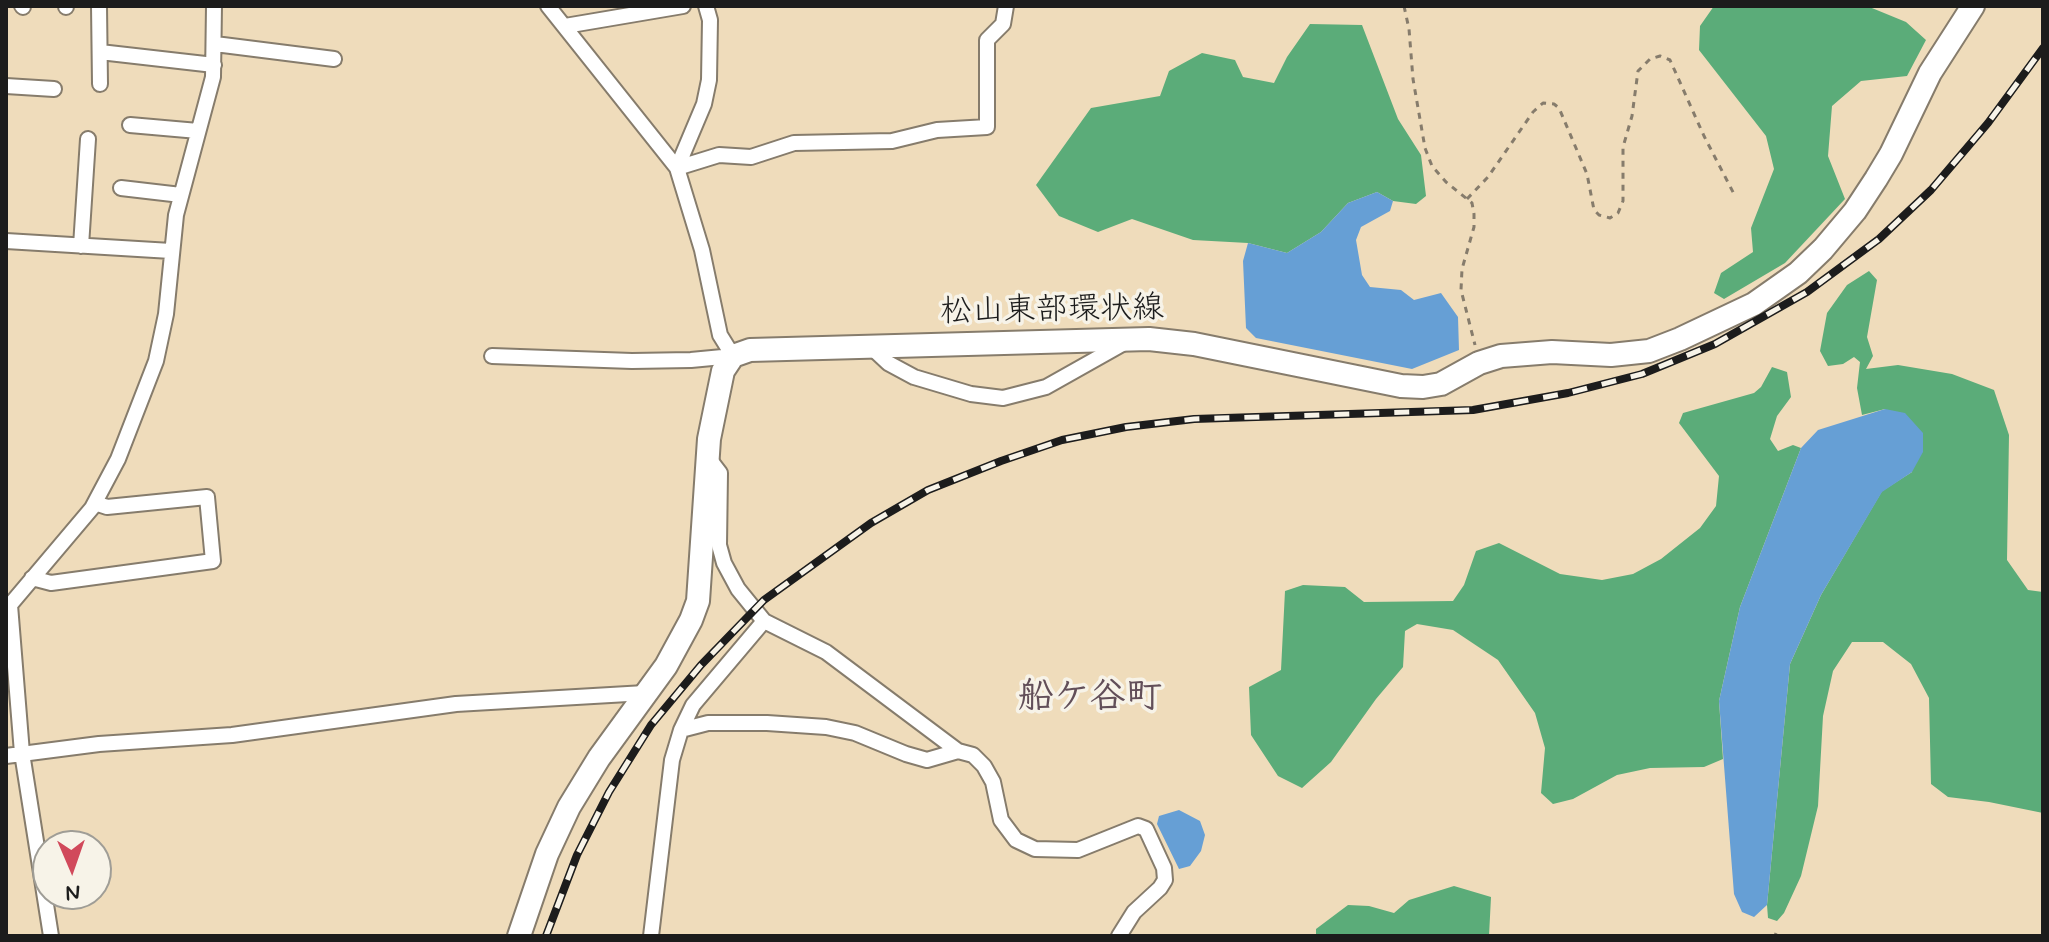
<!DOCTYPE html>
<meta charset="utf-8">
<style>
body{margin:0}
#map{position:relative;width:2049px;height:942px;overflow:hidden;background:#efdcbb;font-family:Mynerve,sans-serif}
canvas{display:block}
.frame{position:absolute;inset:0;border:8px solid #1c1c1c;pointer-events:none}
.north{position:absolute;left:32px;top:830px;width:80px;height:80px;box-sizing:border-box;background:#f7f3e8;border:2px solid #9f9d96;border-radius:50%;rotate:178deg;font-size:22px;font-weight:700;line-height:32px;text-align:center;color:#1c1c1c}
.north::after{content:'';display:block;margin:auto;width:28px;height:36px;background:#d1495b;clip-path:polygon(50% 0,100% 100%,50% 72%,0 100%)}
</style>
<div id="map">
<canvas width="2049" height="942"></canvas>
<div class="frame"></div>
<div class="north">N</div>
</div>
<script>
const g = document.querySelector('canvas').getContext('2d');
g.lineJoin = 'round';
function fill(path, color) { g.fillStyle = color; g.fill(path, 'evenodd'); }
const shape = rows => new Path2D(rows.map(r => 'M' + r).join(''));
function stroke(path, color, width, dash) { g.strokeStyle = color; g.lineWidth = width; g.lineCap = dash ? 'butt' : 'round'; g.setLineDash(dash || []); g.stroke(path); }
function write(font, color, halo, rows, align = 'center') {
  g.font = font + ' Mynerve,"Klee One",sans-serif'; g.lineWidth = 7; g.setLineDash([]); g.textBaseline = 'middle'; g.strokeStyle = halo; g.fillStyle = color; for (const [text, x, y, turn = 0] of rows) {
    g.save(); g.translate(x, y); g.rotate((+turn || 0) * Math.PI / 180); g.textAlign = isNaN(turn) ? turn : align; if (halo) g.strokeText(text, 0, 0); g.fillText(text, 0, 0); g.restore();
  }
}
fill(shape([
 [1714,6,1867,6,1906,22,1926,40,1907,76,1861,81,1832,106,1828,156,1845,199,1785,263,1724,299,1714,293,1721,273,1753,252,1751,228,1774,169,1766,136,1699,50,1700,26],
 [1310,24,1362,25,1398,119,1421,155,1426,196,1416,204,1393,201,1377,192,1348,203,1321,232,1287,253,1248,243,1193,240,1132,219,1098,232,1059,216,1036,185,1091,108,1160,96,1169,71,1202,53,1235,60,1243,77,1274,83,1287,57],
 [1869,271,1877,280,1867,337,1873,356,1866,369,1898,365,1952,374,1994,390,2009,435,2007,560,2028,590,2043,592,2043,813,1989,802,1948,797,1931,784,1929,698,1911,664,1883,642,1852,642,1833,671,1823,716,1818,806,1801,876,1784,913,1777,921,1768,918,1767,905,1790,664,1821,595,1882,491,1912,472,1885,409,1862,415,1857,388,1860,362,1854,357,1843,364,1828,366,1820,351,1827,313,1847,285],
 [1772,367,1787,372,1791,397,1777,416,1770,439,1778,451,1793,445,1801,448,1740,607,1719,701,1723,759,1704,767,1650,768,1617,775,1573,799,1553,804,1541,793,1545,748,1535,713,1498,660,1453,630,1417,624,1405,631,1403,667,1376,699,1331,762,1302,788,1278,776,1251,735,1249,687,1281,670,1285,591,1303,585,1345,587,1364,602,1453,601,1464,585,1476,551,1499,543,1560,574,1602,580,1633,574,1661,559,1700,528,1716,506,1719,476,1679,423,1683,413,1754,393,1761,387],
 [1454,886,1491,897,1489,936,1316,936,1316,929,1348,905,1369,906,1394,913,1409,900]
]), '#5bac79');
fill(shape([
 [1377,192,1393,201,1390,211,1361,227,1356,240,1362,275,1370,287,1401,290,1414,300,1441,293,1458,317,1459,350,1412,369,1256,338,1246,328,1243,261,1248,243,1287,253,1321,232,1348,203],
 [1885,409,1905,413,1923,433,1923,452,1912,472,1882,492,1821,595,1790,664,1767,905,1754,917,1742,912,1734,894,1719,701,1740,607,1801,448,1818,430],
 [1179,810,1200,821,1205,835,1201,851,1190,866,1179,869,1157,824,1159,816]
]), '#669fd5');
const street = shape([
 [22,6,23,7],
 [66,6,66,7],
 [99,6,100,84],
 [565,26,683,6],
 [215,44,334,59],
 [100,52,214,65],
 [6,86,54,89],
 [130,125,198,131],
 [677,168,719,155,751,157,794,143,892,141,937,130,987,127,987,40,1003,24,1006,6],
 [677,168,704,104,709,80,710,20,706,6],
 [121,188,181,195],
 [6,241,171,251],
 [81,246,88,139],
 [873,349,888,363,914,377,971,394,1003,398,1046,387,1126,342],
 [492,356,632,361,691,360,733,356,720,335,702,250,677,168,548,6],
 [32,578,51,583,213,561,207,497,107,507,95,503],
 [6,603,10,605,22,753,51,936],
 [10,605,92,508,118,459,156,361,166,314,176,215,213,77,214,6],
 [764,621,826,652,958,751],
 [681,730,708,723,767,723,826,727,855,733,906,754,927,760,958,751,973,755,984,766,993,782,1001,820,1016,840,1035,849,1078,850,1138,826,1146,829,1164,868,1165,880,1160,888,1134,912,1119,936],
 [6,756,99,744,232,735,456,704,645,693],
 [651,936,672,760,681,730,693,705,764,621,738,589,724,563,719,545,720,473,707,456]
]);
const primary = shape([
 [519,936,547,854,569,807,599,758,666,666,691,620,698,601,709,439,723,371,733,356,750,350,1149,339,1194,344,1401,386,1423,387,1441,384,1479,363,1501,356,1552,352,1611,355,1649,351,1680,339,1754,304,1798,273,1823,249,1855,211,1876,179,1891,154,1930,73,1973,6]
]);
stroke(street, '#867c6c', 18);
stroke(primary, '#867c6c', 26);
stroke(shape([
 [1404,6,1409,29,1413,79,1425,148,1432,166,1446,182,1472,203,1474,214,1474,227,1462,269,1461,290,1475,345],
 [1467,199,1488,177,1533,112,1543,103,1554,104,1559,108,1587,174,1594,210,1599,215,1610,218,1618,213,1623,201,1623,147,1632,116,1638,71,1650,59,1660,56,1670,60,1704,136,1734,194],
 [1775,936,1776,933]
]), '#867c6c', 3, [6, 6]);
stroke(street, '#fff', 14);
stroke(primary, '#fff', 22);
const rail = shape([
 [546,936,577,855,609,792,651,725,701,665,764,600,871,523,928,490,1001,461,1062,440,1126,427,1194,419,1473,410,1568,393,1642,374,1715,344,1807,292,1879,239,1931,190,1988,123,2043,48]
]);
stroke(rail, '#1c1c1c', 8);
stroke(rail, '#f7f3e8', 5, [15]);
write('32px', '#1c1c1c', '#f7f3e8', [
 ["松山東部環状線",1052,312,-1]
]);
write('bold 36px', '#624f59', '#f7f3e8', [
 ["船ケ谷町",1090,699]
]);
</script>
